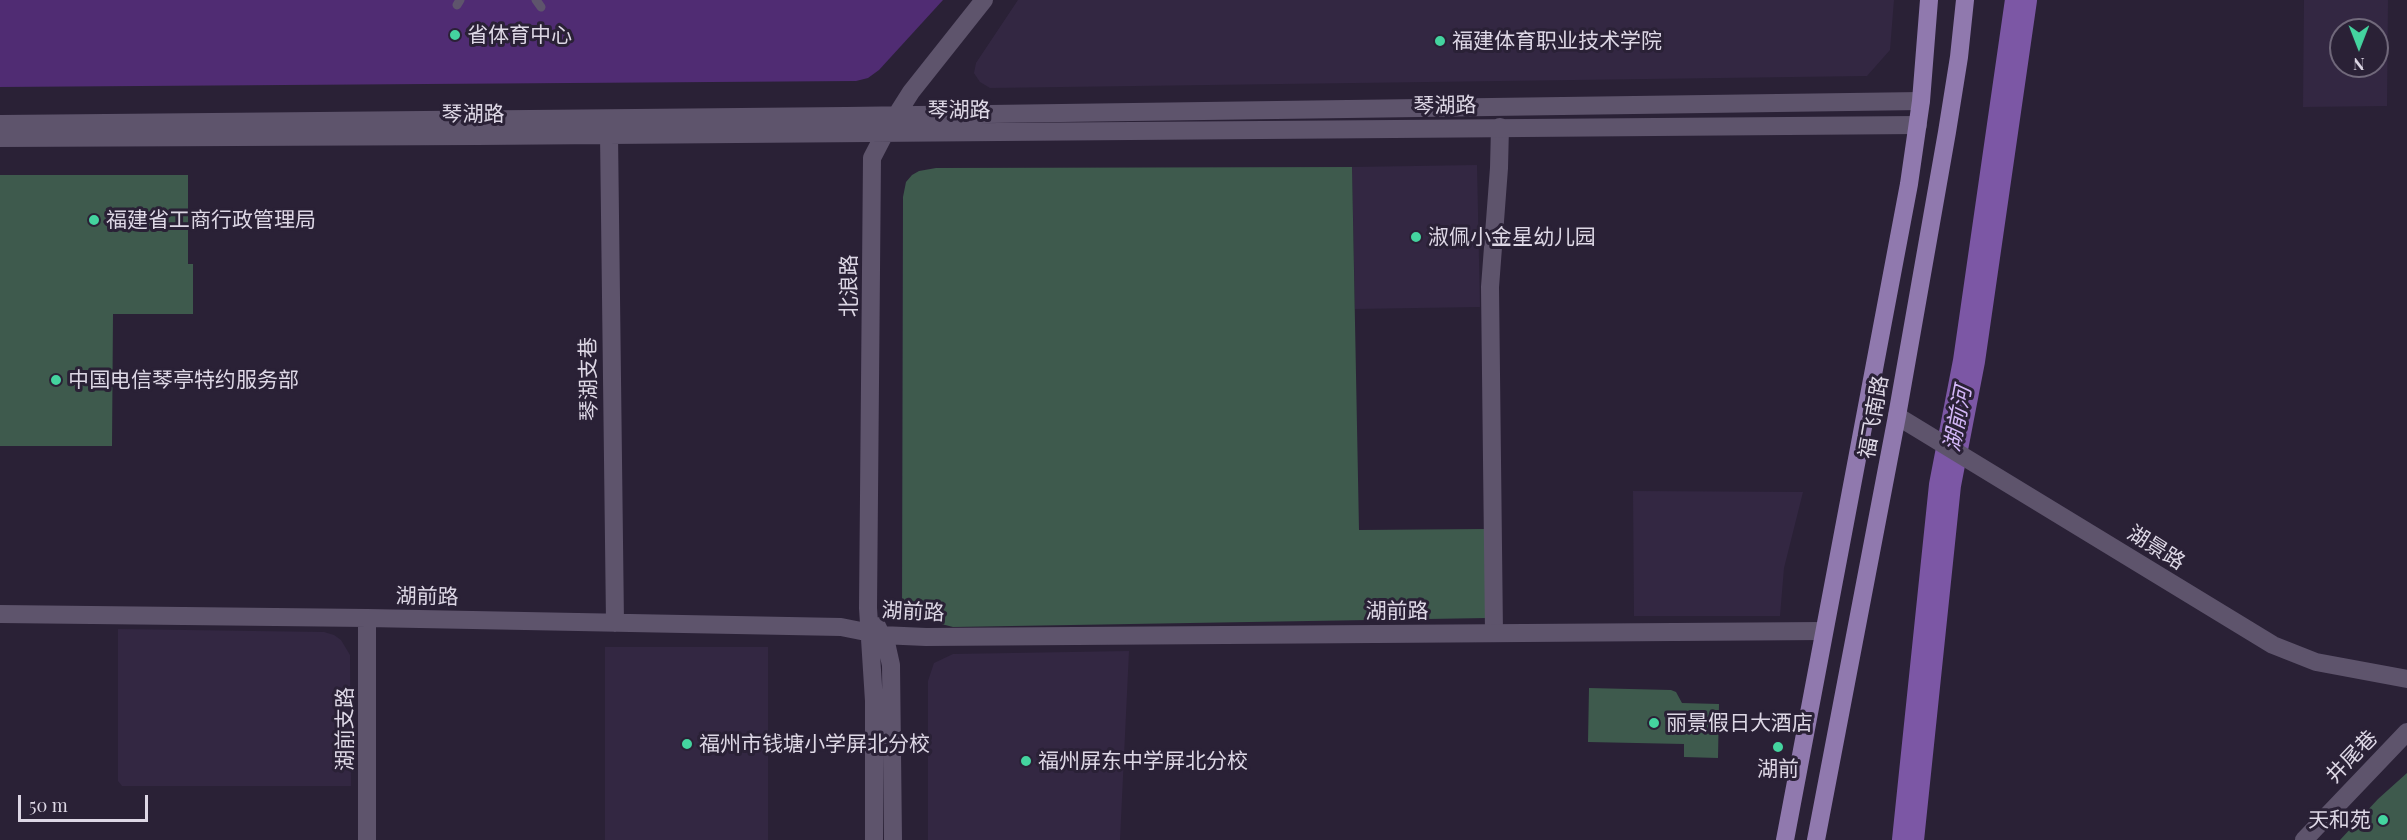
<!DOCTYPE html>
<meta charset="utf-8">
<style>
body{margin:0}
#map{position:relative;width:2407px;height:840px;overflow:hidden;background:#2a2136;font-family:"Playfair Display",serif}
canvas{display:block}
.north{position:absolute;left:2329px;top:18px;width:60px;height:60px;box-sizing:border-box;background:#2a2136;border:2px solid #726a7c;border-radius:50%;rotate:180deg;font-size:16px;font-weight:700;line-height:24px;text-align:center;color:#ddd7e5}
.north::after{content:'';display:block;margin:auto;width:21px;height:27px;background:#44d49f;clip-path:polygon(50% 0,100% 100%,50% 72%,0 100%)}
.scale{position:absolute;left:18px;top:795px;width:130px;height:27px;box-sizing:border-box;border:3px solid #ddd7e5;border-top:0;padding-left:8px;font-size:18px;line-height:21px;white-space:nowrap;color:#ddd7e5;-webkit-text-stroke:4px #2a2136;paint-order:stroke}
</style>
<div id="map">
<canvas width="2407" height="840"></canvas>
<div class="north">N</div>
<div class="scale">50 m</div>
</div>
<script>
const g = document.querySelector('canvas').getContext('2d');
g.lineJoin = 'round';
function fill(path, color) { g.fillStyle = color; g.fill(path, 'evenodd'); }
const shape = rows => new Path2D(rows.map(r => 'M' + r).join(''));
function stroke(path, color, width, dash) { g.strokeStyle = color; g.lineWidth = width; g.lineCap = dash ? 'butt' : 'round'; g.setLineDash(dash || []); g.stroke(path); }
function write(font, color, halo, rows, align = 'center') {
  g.font = font + ' "Playfair Display","Noto Sans SC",serif'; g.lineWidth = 6; g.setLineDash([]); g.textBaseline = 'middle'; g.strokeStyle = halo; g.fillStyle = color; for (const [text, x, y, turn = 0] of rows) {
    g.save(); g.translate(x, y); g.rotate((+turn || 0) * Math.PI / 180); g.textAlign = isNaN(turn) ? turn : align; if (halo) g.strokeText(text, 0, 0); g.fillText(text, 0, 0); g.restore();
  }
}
fill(shape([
 [1018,0,1894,0,1890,50,1867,76,990,88,980,82,974,73,976,63],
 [2304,0,2388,0,2387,106,2303,107],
 [2341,30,2377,30,2377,66,2341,66],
 [1477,165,1480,307,1355,309,1352,167],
 [1633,491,1803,492,1784,568,1780,616,1634,616],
 [118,629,324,632,334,635,341,640,350,655,351,786,122,786,118,781],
 [605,647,768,647,768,840,605,840],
 [1129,651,1120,840,928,840,928,681,934,663,953,654]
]), '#332742');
fill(shape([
 [0,0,943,0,879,70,868,78,856,81,0,87]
]), '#502c73');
stroke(shape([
 [1908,840,1945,485,1969,361,2021,0]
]), '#7c57a5', 32);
fill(shape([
 [1352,167,1359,530,1485,529,1487,618,953,627,902,614,903,197,906,182,912,175,919,171,936,168],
 [0,175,188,175,188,264,193,264,193,314,113,314,112,446,0,446],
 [1589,688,1671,690,1676,692,1682,703,1719,704,1718,758,1684,757,1684,744,1588,742],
 [2407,773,2407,840,2340,840,2378,799]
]), '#3e5a4d');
stroke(shape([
 [536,0,541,7],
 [457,5,460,0]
]), '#5e546c', 9);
stroke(shape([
 [1494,633,1490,287,1499,168,1500,127]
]), '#5e546c', 18);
stroke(shape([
 [0,124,846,116,1921,101],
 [609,134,615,623],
 [0,138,476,136,1918,125],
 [1897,416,2273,645,2316,662,2407,679],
 [0,614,367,618,841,627,881,635,926,637,1824,631],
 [367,618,367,840],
 [877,626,887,647,891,665,893,840],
 [874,840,874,701,868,608,872,158,885,133,911,92,984,0],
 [2304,840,2407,732]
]), '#5e546c', 18);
stroke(shape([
 [1785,840,1909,184,1921,101,1929,0],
 [1816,840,1897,416,1947,132,1959,57,1965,0]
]), '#9079ae', 18);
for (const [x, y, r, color] of [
 [455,35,6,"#44d49f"],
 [1440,41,6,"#44d49f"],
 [94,220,6,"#44d49f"],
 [1416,237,6,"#44d49f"],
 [56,380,6,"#44d49f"],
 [1654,723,6,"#44d49f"],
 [687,744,6,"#44d49f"],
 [1778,747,6,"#44d49f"],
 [1026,761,6,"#44d49f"],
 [2383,820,6,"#44d49f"]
]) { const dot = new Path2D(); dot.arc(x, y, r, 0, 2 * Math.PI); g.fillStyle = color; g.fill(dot); stroke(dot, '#2a2136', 2); }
write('21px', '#ddd7e5', '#2a2136', [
 ["省体育中心",467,35],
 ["福建体育职业技术学院",1452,41],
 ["福建省工商行政管理局",106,220],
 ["淑佩小金星幼儿园",1428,237],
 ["中国电信琴亭特约服务部",68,380],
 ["丽景假日大酒店",1666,723],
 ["福州市钱塘小学屏北分校",699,744],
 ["福州屏东中学屏北分校",1038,761],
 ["湖前",1778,769,"center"],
 ["天和苑",2371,820,"right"]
], 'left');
write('21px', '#ddd7e5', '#2a2136', [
 ["琴湖路",1445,106,-1],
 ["琴湖路",959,110],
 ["琴湖路",473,114],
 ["北浪路",849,286,-90],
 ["琴湖支巷",589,379,-91],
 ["福飞南路",1874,417,-80],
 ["湖景路",2156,548,32],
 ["湖前路",427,597,1],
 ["湖前路",1397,611],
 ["湖前路",913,612,3],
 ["湖前支路",345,729,-90],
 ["井尾巷",2352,757,-46]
]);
write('italic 22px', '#d2b6f6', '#2a2136', [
 ["湖前河",1958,419,-79]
]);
</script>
